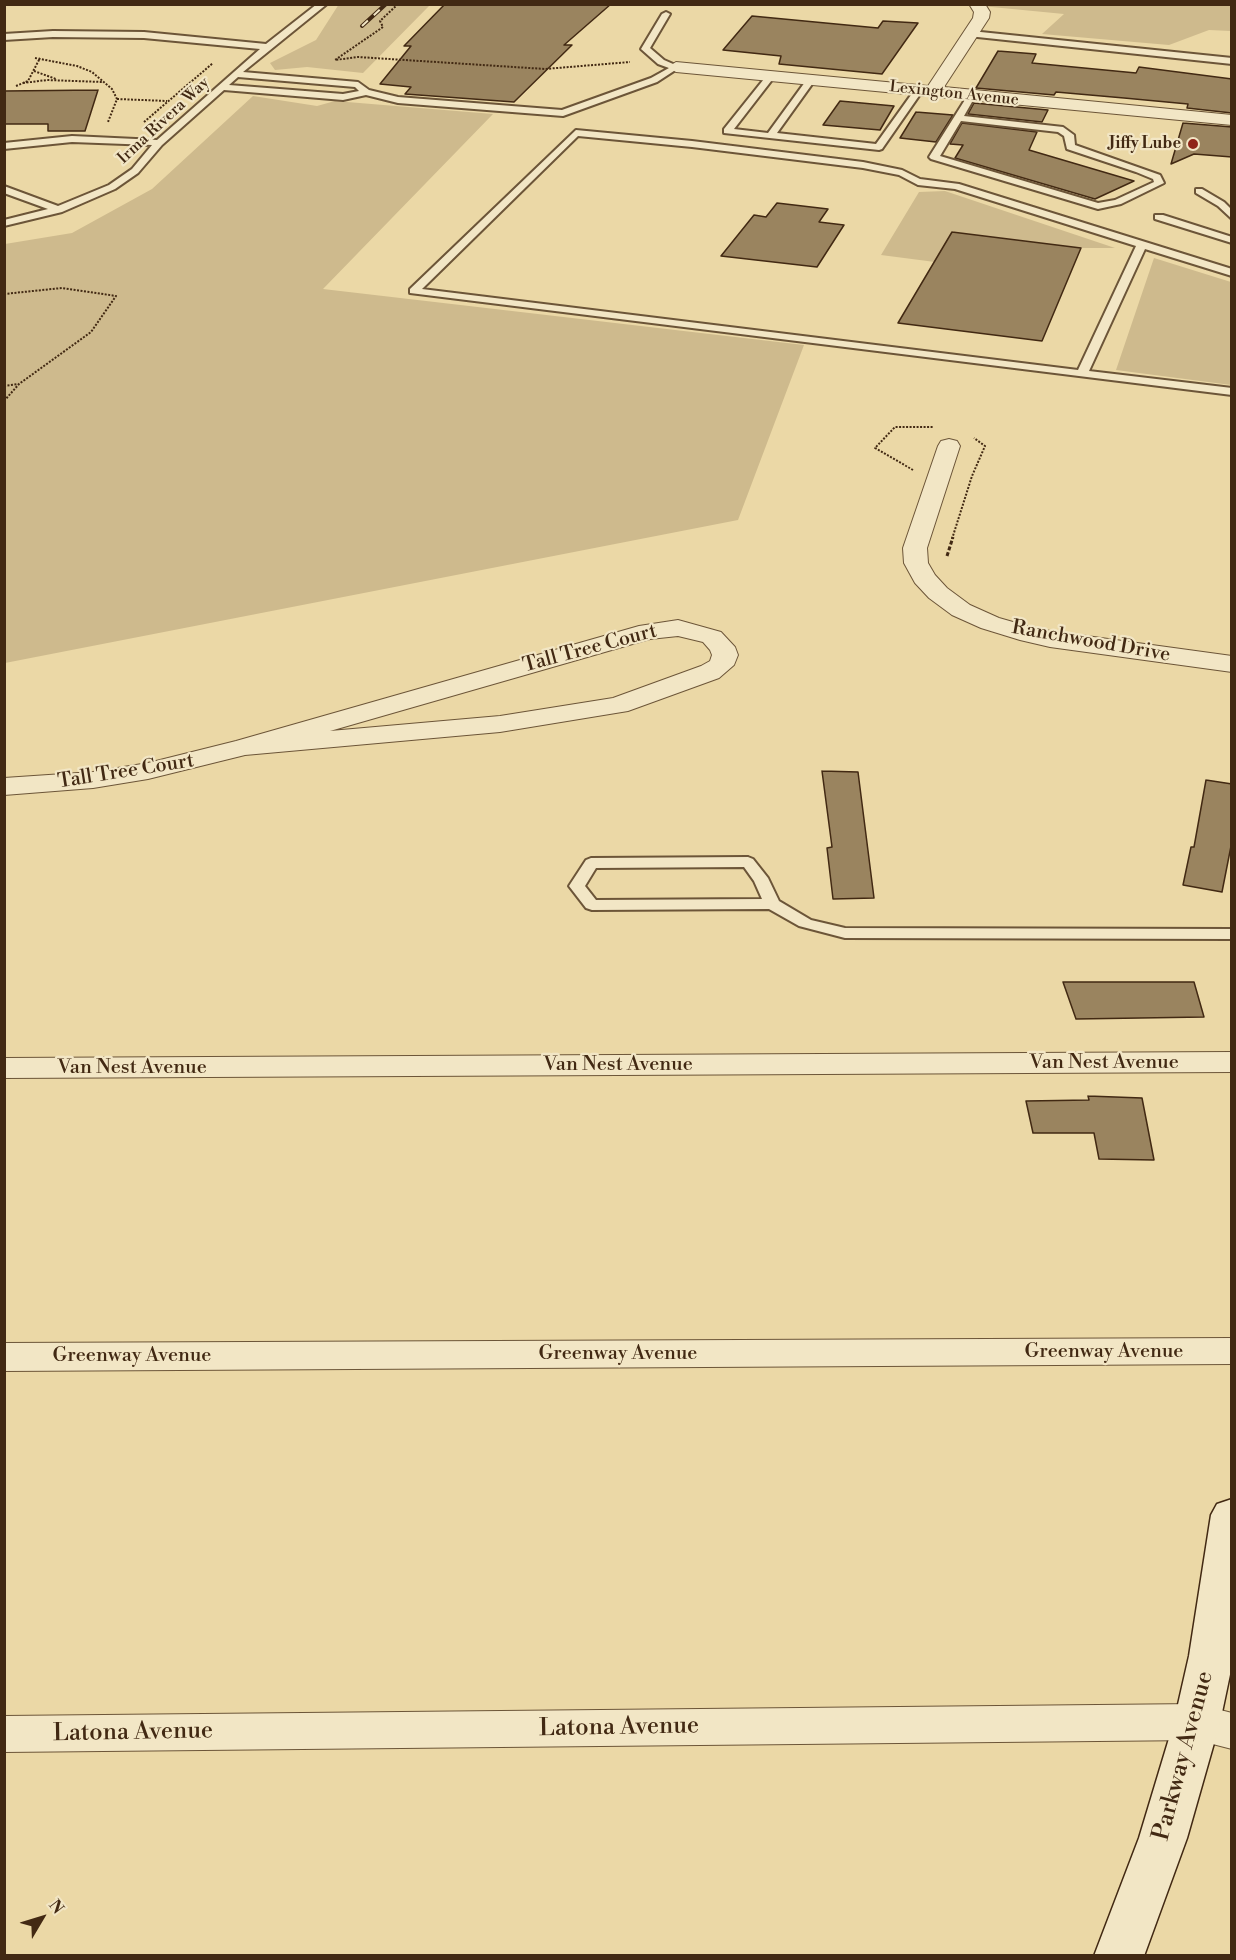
<!DOCTYPE html>
<style>
body{margin:0}
#map{position:relative;width:1236px;height:1960px;overflow:hidden;background:#ebd8a6;font-family:"Libre Bodoni",serif}
canvas{display:block}
.frame{position:absolute;inset:0;border:6px solid #422913;pointer-events:none}
.north{position:absolute;left:12px;top:1888px;width:60px;height:60px;-webkit-text-stroke:4px #f2e6c5;paint-order:stroke;rotate:52deg;font-size:16px;font-weight:700;line-height:24px;text-align:center;color:#422913}
.north::after{content:'';display:block;margin:auto;width:21px;height:27px;background:#422913;clip-path:polygon(50% 0,100% 100%,50% 72%,0 100%)}
</style>
<div id="map">
<canvas width="1236" height="1960"></canvas>
<div class="frame"></div>
<div class="north">N</div>
</div>
<script>
const g = document.querySelector('canvas').getContext('2d');
g.lineJoin = 'round';
function fill(path, color) { g.fillStyle = color; g.fill(path, 'evenodd'); }
const shape = rows => new Path2D(rows.map(r => 'M' + r).join(''));
function stroke(path, color, width, dash) { g.strokeStyle = color; g.lineWidth = width; g.lineCap = dash ? 'butt' : 'round'; g.setLineDash(dash || []); g.stroke(path); }
function write(font, color, halo, rows, align = 'center') {
  g.font = font + ' "Libre Bodoni",serif'; g.lineWidth = 4.5; g.setLineDash([]); g.textBaseline = 'middle'; g.strokeStyle = halo; g.fillStyle = color; for (const [text, x, y, turn = 0] of rows) {
    g.save(); g.translate(x, y); g.rotate((+turn || 0) * Math.PI / 180); g.textAlign = isNaN(turn) ? turn : align; if (halo) g.strokeText(text, 0, 0); g.fillText(text, 0, 0); g.restore();
  }
}
fill(shape([
 [339,4,430,4,430,5,363,73,307,67,275,70,270,63,316,40],
 [971,5,1231,5,1231,31,1209,30,1169,45,1042,34,1064,14],
 [253,96,317,106,335,101,493,114,323,289,804,345,738,520,5,663,5,244,72,233,152,189],
 [945,191,1115,248,1081,248,953,232,935,262,881,255,919,192],
 [1154,258,1231,282,1231,385,1116,370]
]), '#ceba8d');
const building = shape([
 [445,4,611,4,564,45,572,45,514,102,405,94,411,87,380,84,411,46,404,46,445,4],
 [752,16,878,28,883,21,918,23,882,74,779,64,781,56,723,50,752,16],
 [998,51,1036,54,1032,63,1136,73,1139,67,1232,79,1232,113,1187,108,1188,104,1124,98,1056,92,1054,95,976,88,998,51],
 [98,90,85,131,48,131,48,124,4,124,4,91,98,90],
 [840,101,894,106,880,130,823,125,840,101],
 [974,103,1048,110,1042,122,968,114,974,103],
 [916,112,953,115,936,142,900,138,916,112],
 [962,123,1037,132,1029,150,1134,181,1095,199,955,158,963,145,950,144,962,123],
 [1183,123,1232,127,1232,157,1194,154,1171,164,1183,123],
 [777,203,828,209,819,222,844,225,817,267,721,256,754,215,766,217,777,203],
 [952,232,1081,248,1042,341,898,323,952,232],
 [822,771,858,772,874,898,833,899,827,848,832,847,822,771],
 [1206,780,1232,784,1232,841,1222,892,1183,885,1191,847,1194,847,1206,780],
 [1063,982,1194,982,1204,1017,1076,1019,1063,982],
 [1088,1096,1142,1098,1154,1160,1099,1159,1094,1133,1033,1133,1026,1101,1089,1100,1088,1096]
]);
fill(building, '#9a845f');
stroke(building, '#422913', 1.5);
const service = shape([
 [317,4,327,4,243,72,358,82,369,90,398,97,562,110,651,78,669,68,658,64,641,49,662,14,666,12,670,14,650,48,664,60,680,67,657,82,563,116,398,103,366,95,343,100,224,90,162,145,138,173,115,189,62,212,4,226,4,220,48,209,4,193,4,186,58,206,109,185,132,169,152,145,72,142,4,149,4,143,72,136,157,140,260,49,144,38,53,37,4,40,4,34,53,31,144,32,266,44,317,4],
 [238,77,355,87,359,91,343,94,229,85,238,77],
 [971,31,1232,58,1232,64,968,36,967,34,971,31],
 [768,74,775,76,734,129,768,133,808,78,811,77,815,80,777,133,876,144,916,88,923,90,882,149,879,150,724,133,724,129,768,74],
 [972,92,976,95,964,116,1063,127,1074,135,1075,145,1160,175,1164,183,1121,204,1098,209,931,159,929,157,968,95,972,92],
 [961,121,1058,132,1064,136,1067,149,1136,172,1153,179,1154,182,1115,200,1098,203,940,156,961,121],
 [576,130,692,141,863,162,902,170,920,179,959,184,1232,269,1232,276,1145,249,1089,371,1232,388,1232,395,410,293,410,289,576,130],
 [578,136,692,147,863,168,899,175,918,185,955,189,1136,246,1078,370,422,289,578,136],
 [1196,189,1202,189,1224,202,1232,210,1232,219,1218,206,1196,193,1196,189],
 [1155,215,1163,215,1232,237,1232,243,1155,219,1155,215],
 [748,857,753,859,768,878,779,901,811,920,845,928,1232,929,1232,939,845,938,799,926,769,909,592,910,586,908,569,886,586,860,591,858,748,857],
 [744,867,754,881,762,899,596,900,585,886,596,868,744,867]
]);
const minor = shape([
 [969,4,985,4,990,12,989,18,944,87,1232,115,1232,125,676,72,668,67,676,62,928,86,973,18,974,12,969,4],
 [949,439,957,441,960,446,927,548,928,563,935,575,947,588,970,605,999,618,1027,626,1050,631,1232,656,1232,672,1050,647,1020,640,981,628,952,615,929,598,915,583,904,563,903,548,938,446,941,441,949,439],
 [678,620,721,632,735,647,738,655,734,665,719,678,628,711,500,732,245,755,148,779,93,788,4,795,4,778,93,772,148,763,236,741,639,626,678,620],
 [678,636,703,642,710,650,712,655,710,661,701,666,613,698,500,716,330,731,650,639,678,636],
 [1232,1052,1232,1072,4,1078,4,1058,1232,1052],
 [1232,1338,1232,1364,4,1371,4,1343,1232,1338],
 [1197,1704,1232,1713,1232,1749,1197,1740,4,1752,4,1716,1197,1704]
]);
const secondary = shape([
 [1232,1499,1232,1665,1220,1722,1187,1838,1144,1956,1094,1956,1139,1838,1174,1722,1189,1656,1211,1515,1217,1504,1232,1499]
]);
stroke(service, '#6c5538', 4);
stroke(minor, '#6c5538', 2);
stroke(secondary, '#422913', 3);
stroke(shape([
 [398,4,380,21,383,27,335,60,358,57,545,69,630,62],
 [35,58,77,66,92,72,112,89,117,99,108,122],
 [34,71,56,79],
 [23,83,47,80,103,82],
 [16,86,28,81,40,58],
 [117,99,167,101],
 [144,122,213,63],
 [4,294,62,288,116,296,91,332,19,384,4,401],
 [4,386,19,384],
 [913,470,875,448,895,427,934,427],
 [952,539,972,476,985,446,974,438]
]), '#422913', 2, [2, 1.5]);
stroke(shape([
 [947,556,953,537]
]), '#422913', 3, [4, 2]);
fill(service, '#f2e6c5');
fill(minor, '#f2e6c5');
fill(secondary, '#f2e6c5');
const rail = shape([
 [362,26,386,4]
]);
stroke(rail, '#422913', 4);
stroke(rail, '#f2e6c5', 2, [8]);
for (const [x, y, r, color] of [
 [1193,144,6,"#8f2418"]
]) { const dot = new Path2D(); dot.arc(x, y, r, 0, 2 * Math.PI); g.fillStyle = color; g.fill(dot); stroke(dot, '#f2e6c5', 2); }
write('16px', '#422913', '#f2e6c5', [
 ["Lexington Avenue",954,94,6],
 ["Irma Rivera Way",164,121,-43]
]);
write('bold 16px', '#422913', '#f2e6c5', [
 ["Jiffy Lube",1181,144]
], 'right');
write('20px', '#422913', '#f2e6c5', [
 ["Ranchwood Drive",1091,642,10],
 ["Tall Tree Court",590,649,-15],
 ["Tall Tree Court",126,772,-9],
 ["Van Nest Avenue",1104,1063],
 ["Van Nest Avenue",618,1065],
 ["Van Nest Avenue",132,1068],
 ["Greenway Avenue",1104,1352],
 ["Greenway Avenue",618,1354],
 ["Greenway Avenue",132,1356]
]);
write('24px', '#422913', '#f2e6c5', [
 ["Latona Avenue",619,1728,-1],
 ["Latona Avenue",133,1733,-1],
 ["Parkway Avenue",1184,1756,-75]
]);
</script>
